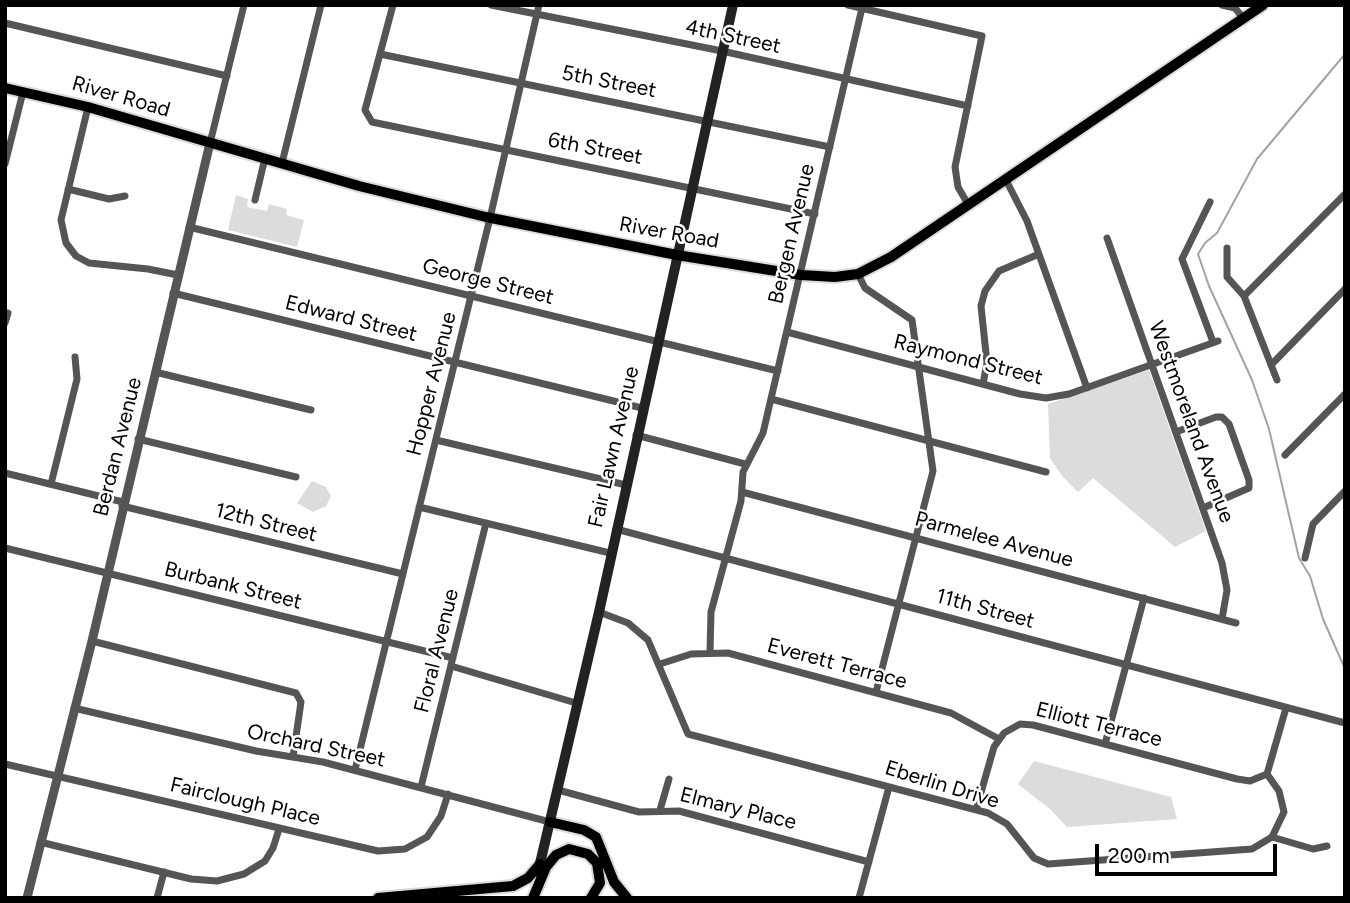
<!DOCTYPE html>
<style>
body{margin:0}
#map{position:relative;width:1350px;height:903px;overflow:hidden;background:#fff;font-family:Figtree,sans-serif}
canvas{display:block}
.frame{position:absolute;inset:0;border:7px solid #000;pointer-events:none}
.scale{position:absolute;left:1095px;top:844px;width:182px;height:32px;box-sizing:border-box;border:4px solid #000;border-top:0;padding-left:9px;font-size:21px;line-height:24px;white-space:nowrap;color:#000;-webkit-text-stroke:5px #fff;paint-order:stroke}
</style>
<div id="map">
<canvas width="1350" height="903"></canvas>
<div class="frame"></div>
<div class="scale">200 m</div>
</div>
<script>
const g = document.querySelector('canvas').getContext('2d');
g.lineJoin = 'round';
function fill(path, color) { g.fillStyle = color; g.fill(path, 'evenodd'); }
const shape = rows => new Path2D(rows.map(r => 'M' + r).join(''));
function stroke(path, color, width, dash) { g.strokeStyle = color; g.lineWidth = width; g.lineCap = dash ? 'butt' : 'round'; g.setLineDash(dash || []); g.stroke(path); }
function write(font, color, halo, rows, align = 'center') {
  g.font = font + ' Figtree,sans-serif'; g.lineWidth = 5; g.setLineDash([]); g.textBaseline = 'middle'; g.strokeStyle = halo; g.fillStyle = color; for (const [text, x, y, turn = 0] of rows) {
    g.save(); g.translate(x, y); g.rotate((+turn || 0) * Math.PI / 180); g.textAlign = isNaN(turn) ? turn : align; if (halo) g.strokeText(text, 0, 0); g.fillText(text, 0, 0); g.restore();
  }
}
fill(shape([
 [236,195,248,199,247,207,267,211,269,204,287,209,286,215,304,220,297,247,228,230],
 [1149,370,1206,531,1175,547,1093,478,1078,492,1063,477,1050,458,1048,404],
 [312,481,326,487,331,496,326,506,313,512,297,503],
 [1034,761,1171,797,1177,819,1067,827,1051,810,1018,784]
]), '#dcdcdc');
stroke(shape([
 [1345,54,1257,159,1217,233,1205,243,1198,254,1209,286,1252,380,1269,429,1299,558,1310,576,1323,619,1345,669]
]), '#a3a3a3', 2);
const primary = shape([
 [5,88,88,107,359,186,486,217,677,255,801,275,835,277,858,274,891,257,1263,5]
]);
const trunk = shape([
 [550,822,584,830,596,837,614,882,627,898],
 [378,898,513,886,528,878,540,864],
 [533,898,546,867,556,855,569,849,588,854,597,863,600,883,591,898]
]);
stroke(primary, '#dbdbdb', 14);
stroke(trunk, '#dbdbdb', 14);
stroke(shape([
 [393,5,365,110,372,122,815,214],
 [491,5,722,51,968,106],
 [848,5,982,36,955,167,958,187,969,206],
 [1222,5,1235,8,1243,18],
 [5,23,227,76],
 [380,54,830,147],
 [88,107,61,220,66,243,76,256,89,263,148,269,178,275],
 [210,143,244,5],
 [282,163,321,5],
 [5,164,23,92],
 [1006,180,1027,221,1087,388],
 [68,189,109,199,125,196],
 [255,200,265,158],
 [1210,202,1182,259,1213,342],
 [189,227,778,371],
 [1107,238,1222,563,1227,590,1222,619],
 [1227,248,1227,277,1244,296,1277,380],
 [858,274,865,288,912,320,933,471,876,692],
 [173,293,642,408],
 [1244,296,1345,194],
 [5,323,8,313],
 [787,332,1020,394,1046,398,1069,394,1218,341],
 [1271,365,1345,289],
 [155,372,311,410],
 [983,384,987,363,981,306,985,291,999,271,1039,254],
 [771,399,1046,472],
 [1176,432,1216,417,1222,417,1229,424,1249,480,1249,488,1203,508],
 [636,435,745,464],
 [138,439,296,477],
 [436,440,626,485],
 [1285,455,1345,394],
 [5,473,123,502],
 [51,484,77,379,75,357],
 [742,492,1236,623],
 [122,506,403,574],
 [419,507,610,553],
 [616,529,1345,723],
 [5,548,453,658],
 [1305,558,1313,524,1345,491],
 [599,612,628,623,648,640,688,734,988,813,1007,824,1034,858,1048,864,1252,849,1272,837,1284,812,1279,791,1267,774],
 [92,641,296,693,301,702,293,757],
 [710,651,711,612,741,501,743,472,763,433,862,8],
 [660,664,691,654,728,653,951,713,999,739],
 [451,666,576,703],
 [74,708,256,751,323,762,550,822],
 [1105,744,1144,598],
 [5,764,378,851,405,849,427,837,441,816,448,794],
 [355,770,490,218,539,5],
 [1267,774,1286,708],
 [421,787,486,523],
 [558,790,639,812,679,811,869,862],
 [660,810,669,779],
 [976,810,994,747,1004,733,1020,724,1033,725,1237,779,1250,781,1267,774],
 [1272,837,1313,849,1327,846],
 [40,842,191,879,217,881,244,874,265,861,273,848,279,829],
 [157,898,164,872],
 [859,898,889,787]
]), '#555', 7);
stroke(shape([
 [27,898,92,641,210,143]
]), '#555', 9);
stroke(shape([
 [538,872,599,612,733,5]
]), '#222', 10);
stroke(primary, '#000', 10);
stroke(trunk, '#000', 10);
write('21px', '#000', '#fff', [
 ["4th Street",733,37,12],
 ["5th Street",609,82,11],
 ["River Road",121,97,16],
 ["6th Street",595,149,11],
 ["River Road",669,233,10],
 ["Bergen Avenue",792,234,-77],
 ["George Street",488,282,14],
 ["Edward Street",351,319,14],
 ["Raymond Street",968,360,14],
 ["Hopper Avenue",432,384,-76],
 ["Westmoreland Avenue",1191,422,70],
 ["Berdan Avenue",118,447,-76],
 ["Fair Lawn Avenue",614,447,-77],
 ["12th Street",266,523,14],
 ["Parmelee Avenue",994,540,15],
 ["Burbank Street",233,586,14],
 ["11th Street",985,609,15],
 ["Floral Avenue",437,651,-76],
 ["Everett Terrace",837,664,15],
 ["Elliott Terrace",1099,725,14],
 ["Orchard Street",316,746,12],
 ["Eberlin Drive",942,785,17],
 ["Fairclough Place",245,802,13],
 ["Elmary Place",738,809,14]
]);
</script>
